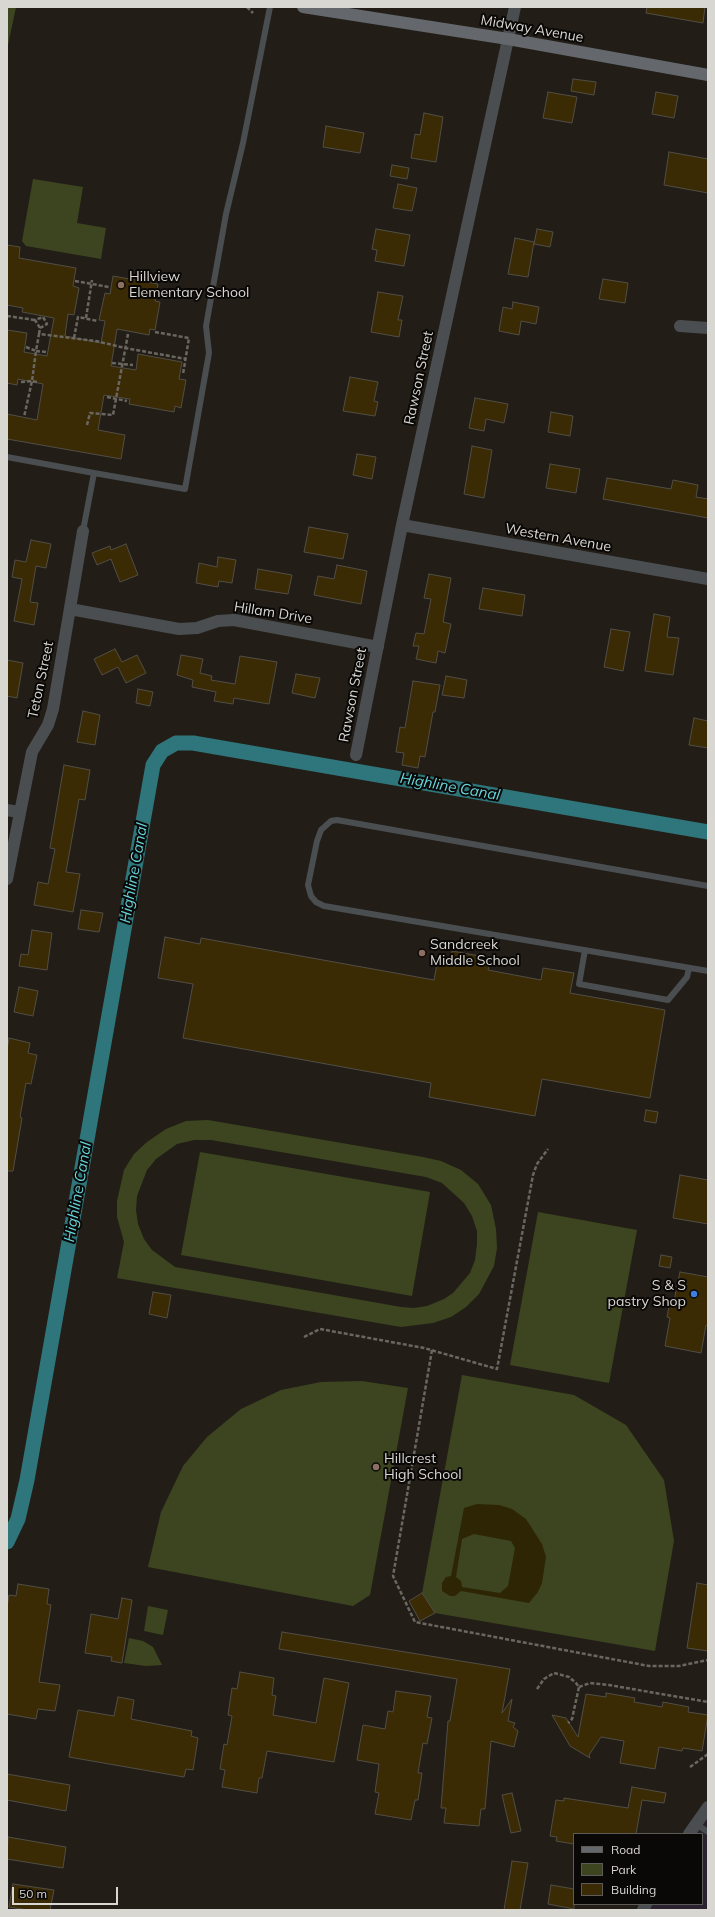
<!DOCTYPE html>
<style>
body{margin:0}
#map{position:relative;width:715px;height:1917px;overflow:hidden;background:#221e17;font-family:Mulish,sans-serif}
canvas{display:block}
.frame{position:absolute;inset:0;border:8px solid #d9d7d2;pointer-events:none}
.legend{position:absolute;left:573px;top:1833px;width:130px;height:72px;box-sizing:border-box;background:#0a0806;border:1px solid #5d5b58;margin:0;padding:5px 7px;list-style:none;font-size:12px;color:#d9d7d2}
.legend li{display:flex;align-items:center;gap:8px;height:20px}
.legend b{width:20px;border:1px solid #5d5b58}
.scale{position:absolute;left:12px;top:1887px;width:106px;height:18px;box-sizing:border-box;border:2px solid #d9d7d2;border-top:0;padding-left:5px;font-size:12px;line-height:14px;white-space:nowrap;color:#d9d7d2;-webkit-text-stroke:3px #0a0806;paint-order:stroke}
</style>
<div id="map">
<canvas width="715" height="1917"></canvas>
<div class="frame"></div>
<ul class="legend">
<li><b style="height:5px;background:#64686d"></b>Road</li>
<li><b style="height:11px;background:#3d4520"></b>Park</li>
<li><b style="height:11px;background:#3a2b04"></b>Building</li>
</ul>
<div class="scale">50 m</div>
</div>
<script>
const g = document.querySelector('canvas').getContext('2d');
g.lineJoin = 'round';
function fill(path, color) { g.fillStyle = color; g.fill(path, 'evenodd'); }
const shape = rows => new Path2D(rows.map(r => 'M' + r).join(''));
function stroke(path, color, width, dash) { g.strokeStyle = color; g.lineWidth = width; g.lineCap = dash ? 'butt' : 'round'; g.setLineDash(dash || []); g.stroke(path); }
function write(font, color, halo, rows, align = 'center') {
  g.font = font + ' Mulish,sans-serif'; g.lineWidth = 4; g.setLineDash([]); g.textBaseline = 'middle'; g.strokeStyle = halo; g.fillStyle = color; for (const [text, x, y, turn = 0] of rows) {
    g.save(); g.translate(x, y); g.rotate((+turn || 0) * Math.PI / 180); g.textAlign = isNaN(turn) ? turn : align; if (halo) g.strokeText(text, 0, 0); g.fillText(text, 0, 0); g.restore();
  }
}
fill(shape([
 [708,1807,708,1910,643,1910,646,1904,702,1904,702,1834,689,1834]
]), '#2b2230');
fill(shape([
 [7,7,16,7,7,50],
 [33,179,83,187,77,223,106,228,101,259,26,246,22,241],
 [208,1120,423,1157,441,1161,461,1170,478,1184,491,1205,496,1229,497,1248,494,1266,479,1294,466,1307,451,1317,433,1323,401,1327,117,1278,124,1242,117,1217,117,1201,124,1170,134,1154,147,1142,166,1129,186,1121],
 [194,1140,211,1140,426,1177,442,1183,464,1203,472,1216,477,1231,477,1244,475,1260,470,1273,453,1293,444,1299,427,1306,414,1308,401,1307,175,1267,152,1250,144,1239,138,1224,136,1210,137,1196,147,1170,156,1159,177,1144],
 [200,1152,430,1192,412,1296,181,1255],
 [538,1212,637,1230,609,1383,510,1365],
 [462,1375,574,1395,626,1425,664,1480,674,1541,655,1651,435,1613,422,1593],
 [362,1381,408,1388,370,1595,353,1606,148,1567,161,1512,183,1466,207,1437,241,1409,281,1390,321,1382],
 [148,1606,168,1610,163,1635,144,1631],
 [129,1638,143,1641,153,1647,162,1665,146,1666,124,1663]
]), '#3d4520');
fill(shape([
 [477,1504,499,1505,512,1509,526,1519,542,1544,546,1557,542,1583,538,1592,529,1603,461,1591,455,1596,450,1596,442,1591,442,1583,446,1577,451,1576,464,1508],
 [474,1534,511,1541,515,1548,508,1586,500,1593,462,1587,461,1581,456,1577,462,1539]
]), '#2d2504');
stroke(shape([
 [7,1542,18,1519,27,1480,153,765,162,751,176,743,193,743,708,832]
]), '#2e767b', 15);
const building = shape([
 [647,7,705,7,703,23,646,13,647,7],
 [573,79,596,82,594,95,571,91,573,79],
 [548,92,577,97,572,123,543,118,548,92],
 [656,92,678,96,674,118,652,114,656,92],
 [424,113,443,117,436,162,411,158,415,134,420,135,424,113],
 [326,126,364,133,360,153,323,147,326,126],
 [669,152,708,159,708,193,664,185,669,152],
 [392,165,409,168,407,179,390,176,392,165],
 [398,184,417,188,412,211,393,208,398,184],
 [376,229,410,235,404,266,375,261,377,250,372,249,376,229],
 [537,229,553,232,550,247,534,244,537,229],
 [515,238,534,242,528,277,508,274,515,238],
 [7,245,20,247,19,258,76,268,73,286,79,288,74,315,68,314,65,336,101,343,105,321,99,320,105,293,110,294,113,276,158,284,155,301,160,302,155,330,150,329,149,335,117,329,111,366,136,370,138,354,182,362,179,379,186,380,181,408,175,406,174,412,129,404,130,399,104,395,98,430,125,435,121,459,7,439,7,414,37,420,43,384,18,379,17,385,7,383,7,330,27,333,24,352,47,356,54,318,22,312,23,308,7,305,7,245],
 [603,279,628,283,625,303,599,299,603,279],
 [378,292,403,296,398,320,402,320,399,337,371,332,378,292],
 [513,302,539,307,536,324,521,321,519,335,499,331,503,307,512,309,513,302],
 [350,377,378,382,374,401,378,402,375,416,343,411,350,377],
 [475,398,508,404,504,423,486,419,484,431,469,428,475,398],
 [551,412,573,416,570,436,548,432,551,412],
 [472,446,492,450,484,498,464,494,472,446],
 [357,454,376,457,372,479,353,475,357,454],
 [550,464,580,469,576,493,546,488,550,464],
 [607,478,671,489,673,480,698,485,696,497,708,499,708,518,603,499,607,478],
 [309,527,348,534,343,559,304,552,309,527],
 [31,540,51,544,46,568,36,566,30,602,38,603,34,625,14,621,22,579,12,577,15,560,26,562,31,540],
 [126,544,138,575,120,582,111,559,97,565,92,553,110,546,111,550,126,544],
 [218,557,236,560,232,583,219,581,218,587,196,583,199,563,217,567,218,557],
 [337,565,367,571,361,604,314,595,318,576,334,579,337,565],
 [258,569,292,575,288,594,255,589,258,569],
 [429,574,451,578,443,622,451,624,445,653,438,651,436,663,416,659,419,646,413,646,416,633,424,634,431,599,424,598,429,574],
 [483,588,525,595,522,616,479,609,483,588],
 [654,614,670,617,667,637,679,638,673,675,645,671,654,614],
 [611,629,630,632,623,671,604,667,611,629],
 [115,649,122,662,137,655,146,673,126,683,118,667,102,675,94,659,115,649],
 [181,655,203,659,200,673,212,676,211,680,235,684,240,656,277,662,269,704,234,698,233,704,214,701,216,692,192,687,193,680,177,675,181,655],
 [7,660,23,663,17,698,7,696,7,660],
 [296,674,320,678,315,698,292,693,296,674],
 [446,676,467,680,464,698,442,695,446,676],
 [413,681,440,685,435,712,433,712,425,757,420,756,418,768,402,765,404,753,396,752,400,727,405,728,413,681],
 [138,689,153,692,150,706,136,703,138,689],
 [83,711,100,715,95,745,77,742,83,711],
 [694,718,708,721,708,748,689,745,694,718],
 [64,765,90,770,85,800,79,799,66,872,80,874,73,912,34,905,38,882,48,884,55,849,50,848,64,765],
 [81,910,103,913,99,932,78,929,81,910],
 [32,930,52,933,47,970,19,966,21,954,28,955,32,930],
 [165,937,200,944,201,938,434,980,437,964,449,966,452,951,491,958,488,970,541,980,543,968,574,973,570,993,665,1010,650,1098,542,1079,535,1116,429,1097,431,1083,183,1038,193,984,158,978,165,937],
 [19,987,38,991,33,1016,14,1012,19,987],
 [9,1038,30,1043,28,1053,37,1055,31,1084,26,1083,20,1117,22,1118,13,1171,7,1171,7,1050,9,1038],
 [646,1110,658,1112,656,1123,644,1121,646,1110],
 [680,1175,708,1180,708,1224,673,1218,680,1175],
 [661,1255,672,1257,670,1268,659,1266,661,1255],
 [680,1272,708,1277,708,1326,706,1325,701,1353,665,1346,670,1318,667,1317,670,1301,674,1301,680,1272],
 [153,1292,171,1295,167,1318,149,1314,153,1292],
 [697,1583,708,1585,708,1651,687,1648,697,1583],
 [18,1584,49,1589,47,1604,51,1605,39,1682,60,1685,55,1711,38,1709,36,1719,7,1714,7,1607,9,1595,16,1596,18,1584],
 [422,1593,435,1613,420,1621,409,1601,422,1593],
 [122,1598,132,1600,122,1663,111,1661,112,1657,85,1653,91,1614,118,1619,122,1598],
 [282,1632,510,1669,502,1713,512,1699,508,1721,515,1723,513,1727,518,1731,514,1747,491,1741,485,1809,481,1809,479,1826,444,1823,446,1808,441,1808,448,1721,450,1721,457,1679,279,1649,282,1632],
 [240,1672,274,1678,272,1695,276,1696,273,1715,316,1723,324,1678,349,1683,334,1762,267,1751,262,1778,259,1778,257,1793,222,1787,225,1770,220,1769,224,1744,227,1745,232,1716,228,1715,232,1688,237,1689,240,1672],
 [396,1691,431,1696,427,1717,432,1718,427,1744,423,1743,418,1773,422,1773,418,1800,415,1800,411,1820,375,1814,379,1793,375,1792,379,1764,357,1760,363,1725,385,1729,388,1711,393,1712,396,1691],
 [606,1693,635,1698,634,1702,662,1707,663,1702,689,1707,688,1712,708,1715,702,1751,683,1748,682,1751,659,1747,655,1769,620,1763,624,1741,601,1737,589,1755,590,1758,570,1746,552,1715,566,1718,578,1737,586,1694,606,1697,606,1693],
 [118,1697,134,1700,131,1719,192,1731,191,1736,198,1738,193,1770,186,1769,184,1777,69,1757,78,1710,114,1716,118,1697],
 [7,1774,70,1785,66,1811,7,1800,7,1774],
 [632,1787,666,1793,664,1803,642,1800,636,1834,574,1834,574,1844,556,1841,557,1837,550,1836,556,1800,564,1801,564,1798,628,1808,632,1787],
 [512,1793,521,1831,511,1833,502,1795,512,1793],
 [8,1837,66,1847,63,1868,7,1859,8,1837],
 [512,1861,528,1863,520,1910,504,1910,512,1861],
 [13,1884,54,1890,50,1910,28,1910,9,1907,13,1884],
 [551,1885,574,1889,574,1909,548,1904,551,1885]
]);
fill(building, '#3a2b04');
stroke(building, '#524e46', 1);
stroke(shape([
 [247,7,253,13],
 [75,281,109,287],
 [7,316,35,320],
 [86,318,92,280],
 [155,332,189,338,183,374],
 [39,334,40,328,47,324,43,317,35,320,40,328],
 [74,338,78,317,98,321],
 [26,347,36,351,32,381,37,382],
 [46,352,36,351,39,334,96,341,125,348,186,359],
 [112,363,133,365],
 [21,382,32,381,24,417],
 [107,397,127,401],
 [87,425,90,413,113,415,128,334],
 [304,1337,320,1329,424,1348,497,1369,533,1175,537,1164,548,1149],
 [432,1350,393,1576,415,1622,649,1666,679,1666,708,1660],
 [579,1687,590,1683,609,1685,708,1702],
 [537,1689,544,1679,554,1673,569,1677,576,1683,579,1687,572,1719,568,1723],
 [690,1767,708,1754]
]), '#6a6660', 2.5, [4, 2]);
stroke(shape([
 [7,457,94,473,83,531],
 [94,473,185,489,209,353,206,326,226,214,243,143,270,7],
 [708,886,337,820,331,821,321,830,317,841,308,885,311,896,316,902,324,906,708,971],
 [585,950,579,984,668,1000,687,977,689,968],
 [696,1824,708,1832]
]), '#4b4e51', 6);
stroke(shape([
 [680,326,708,328],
 [402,525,708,579],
 [70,609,179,629,197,628,218,621,234,620,378,647],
 [356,755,402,525,515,7],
 [7,810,19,812],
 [7,879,32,752,48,725,53,709,83,531],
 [689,1834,708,1807],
 [643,1910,646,1904]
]), '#4b4e51', 12);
stroke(shape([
 [303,7,508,39,708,75]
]), '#64686d', 12);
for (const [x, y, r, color] of [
 [121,285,4,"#8d6e63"],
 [422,953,4,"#8d6e63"],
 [694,1294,4,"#3f7fe0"],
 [376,1467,4,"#8d6e63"]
]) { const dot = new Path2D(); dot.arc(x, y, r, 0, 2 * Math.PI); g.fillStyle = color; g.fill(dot); stroke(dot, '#0a0806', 1.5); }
write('14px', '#d9d7d2', '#0a0806', [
 ["Midway Avenue",532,29,10],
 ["Rawson Street",419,378,-78],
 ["Western Avenue",558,538,10],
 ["Hillam Drive",273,613,9],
 ["Teton Street",41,680,-78],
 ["Rawson Street",353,695,-79]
]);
write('14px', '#d9d7d2', '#0a0806', [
 ["Hillview",129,277],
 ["Elementary School",129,293],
 ["Sandcreek",430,945],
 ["Middle School",430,961],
 ["S & S",686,1286,"right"],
 ["pastry Shop",686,1302,"right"],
 ["Hillcrest",384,1459],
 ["High School",384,1475]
], 'left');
write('italic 15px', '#67d5dc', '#0a0806', [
 ["Highline Canal",450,787,10],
 ["Highline Canal",134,873,-80],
 ["Highline Canal",78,1192,-80]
]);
</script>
